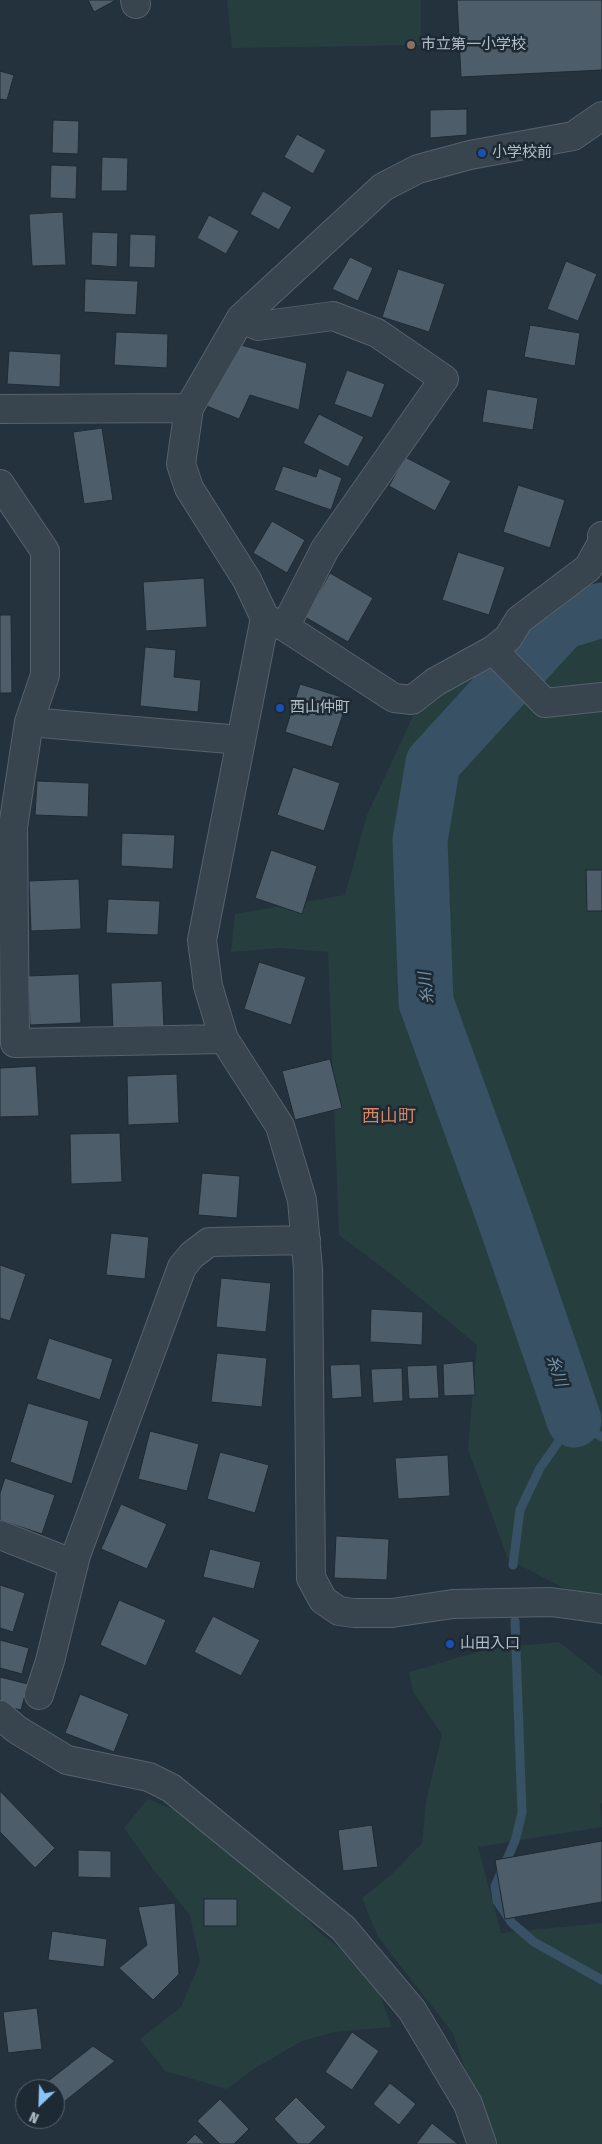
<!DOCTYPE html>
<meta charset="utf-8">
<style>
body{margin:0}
#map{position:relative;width:602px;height:2144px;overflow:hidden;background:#24323e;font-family:"Fira Sans Condensed",sans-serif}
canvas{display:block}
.north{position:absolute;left:15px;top:2079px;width:50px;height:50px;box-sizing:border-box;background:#1d2933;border:1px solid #59656f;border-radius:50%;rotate:204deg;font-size:14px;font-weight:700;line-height:20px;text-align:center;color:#b4bfc9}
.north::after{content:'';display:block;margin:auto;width:18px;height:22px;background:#89c3f8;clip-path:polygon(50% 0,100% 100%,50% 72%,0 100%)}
</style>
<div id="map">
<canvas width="602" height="2144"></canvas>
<div class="north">N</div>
</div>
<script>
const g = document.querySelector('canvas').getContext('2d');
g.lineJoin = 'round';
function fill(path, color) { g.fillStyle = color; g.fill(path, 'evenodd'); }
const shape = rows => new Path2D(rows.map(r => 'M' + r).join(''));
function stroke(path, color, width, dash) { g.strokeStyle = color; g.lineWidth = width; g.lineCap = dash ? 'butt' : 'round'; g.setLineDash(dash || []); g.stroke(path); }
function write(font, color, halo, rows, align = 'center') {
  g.font = font + ' "Fira Sans Condensed","Noto Sans JP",sans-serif'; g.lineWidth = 5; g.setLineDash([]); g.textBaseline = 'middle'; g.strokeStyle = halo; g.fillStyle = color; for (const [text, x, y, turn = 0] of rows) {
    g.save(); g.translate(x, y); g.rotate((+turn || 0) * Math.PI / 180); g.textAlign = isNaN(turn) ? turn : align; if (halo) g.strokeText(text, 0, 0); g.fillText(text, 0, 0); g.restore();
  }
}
fill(shape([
 [227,0,421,0,421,45,232,48],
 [602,592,602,1608,508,1559,468,1449,477,1345,391,1274,339,1235,328,952,280,948,231,952,235,914,345,895,367,815,427,686],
 [559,1642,602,1676,602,1803,600,1804,602,1827,478,1847,501,1933,602,1923,602,2144,498,2144,472,2090,453,2033,378,1937,362,1898,391,1875,422,1843,426,1802,442,1734,413,1692,409,1672,488,1649],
 [148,1799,221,1830,318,1931,372,1974,392,2027,334,2032,302,2041,255,2068,227,2089,165,2071,140,2039,181,2007,200,1962,190,1915,153,1869,124,1828]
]), '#263f3e');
stroke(shape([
 [513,1565,520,1510,540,1468,574,1420,602,1437],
 [515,1621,522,1813,515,1841,495,1886,497,1901,512,1923,534,1942,602,1980]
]), '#385165', 9);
stroke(shape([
 [574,1420,504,1217,426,1002,420,840,433,763,562,622,602,610]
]), '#385165', 55);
const building = shape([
 [88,0,116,0,94,12,88,0],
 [457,0,602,0,602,70,461,77,457,0],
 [0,71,14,75,7,100,0,99,0,71],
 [467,109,467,135,430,138,430,110,467,109],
 [53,120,79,121,78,154,52,153,53,120],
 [297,134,326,150,313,174,284,157,297,134],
 [102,157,128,158,127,191,101,191,102,157],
 [51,165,77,166,76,199,50,198,51,165],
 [263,191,292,207,279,230,250,214,263,191],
 [63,212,66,265,32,266,29,214,63,212],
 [209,215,239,231,226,254,197,238,209,215],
 [92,232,118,233,117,267,91,265,92,232],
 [130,234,156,235,155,268,129,267,130,234],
 [350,257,373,268,358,301,332,289,350,257],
 [566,261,597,274,578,321,547,309,566,261],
 [398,269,445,284,429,332,382,317,398,269],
 [85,279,138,281,136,315,84,312,85,279],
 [530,325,580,333,575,366,524,357,530,325],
 [116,332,168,334,167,368,114,365,116,332],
 [241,345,307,363,299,410,250,395,239,419,204,405,241,345],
 [9,351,61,354,60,387,7,384,9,351],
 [347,370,385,384,372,418,334,404,347,370],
 [487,389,538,398,533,430,482,422,487,389],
 [319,414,364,437,348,467,303,443,319,414],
 [102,428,113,500,84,504,73,432,102,428],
 [405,457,451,481,435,511,389,486,405,457],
 [283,466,316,477,319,468,342,478,331,510,274,490,283,466],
 [518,485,565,500,550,548,503,532,518,485],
 [272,521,305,540,287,573,253,553,272,521],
 [458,552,505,567,489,615,442,600,458,552],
 [330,573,373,598,348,642,305,617,330,573],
 [204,578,207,627,146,631,143,582,204,578],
 [0,615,11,615,12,693,0,693,0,615],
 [145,647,176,650,174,677,201,680,198,712,140,706,145,647],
 [300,684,348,699,332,747,285,732,300,684],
 [293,767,340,783,324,831,277,815,293,767],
 [37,781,89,783,88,817,35,815,37,781],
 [122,833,175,835,173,869,121,866,122,833],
 [271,850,317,866,302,914,255,898,271,850],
 [586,870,602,870,602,911,587,911,586,870],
 [79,879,81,929,31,931,29,881,79,879],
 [108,899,160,901,158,935,106,933,108,899],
 [259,962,306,977,291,1025,244,1009,259,962],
 [79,974,81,1023,30,1025,28,976,79,974],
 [162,981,164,1030,113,1032,111,983,162,981],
 [330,1059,342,1108,295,1120,282,1071,330,1059],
 [36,1066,39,1116,0,1117,0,1068,36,1066],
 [177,1074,179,1123,128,1125,127,1076,177,1074],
 [120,1133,122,1182,71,1184,70,1134,120,1133],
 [202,1173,240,1176,237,1218,198,1215,202,1173],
 [111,1233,149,1237,145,1279,106,1275,111,1233],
 [0,1265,26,1274,10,1321,0,1318,0,1265],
 [221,1278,271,1283,266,1332,216,1327,221,1278],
 [371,1309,423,1312,422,1345,370,1342,371,1309],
 [49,1338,113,1359,100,1400,36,1379,49,1338],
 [217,1353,267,1358,262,1407,211,1402,217,1353],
 [473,1361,475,1395,444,1396,443,1364,473,1361],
 [360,1364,362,1397,332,1399,330,1365,360,1364],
 [437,1365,439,1398,409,1399,407,1366,437,1365],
 [402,1368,403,1401,373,1403,371,1369,402,1368],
 [28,1403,89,1421,72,1484,10,1462,28,1403],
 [150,1431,199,1444,187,1491,138,1479,150,1431],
 [220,1452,269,1465,255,1513,207,1499,220,1452],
 [448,1455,450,1496,398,1499,395,1458,448,1455],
 [5,1478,55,1495,42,1534,0,1520,0,1493,5,1478],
 [121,1504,167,1524,147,1569,101,1549,121,1504],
 [336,1536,389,1539,387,1580,334,1578,336,1536],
 [210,1549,261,1562,254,1589,203,1577,210,1549],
 [0,1585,25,1593,13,1632,0,1628,0,1585],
 [119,1600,166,1620,146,1666,100,1645,119,1600],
 [213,1616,260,1640,241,1676,194,1652,213,1616],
 [0,1640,29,1648,22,1674,0,1668,0,1640],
 [0,1677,28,1684,21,1710,0,1705,0,1677],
 [80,1694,129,1714,114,1752,65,1733,80,1694],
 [0,1791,55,1848,35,1868,0,1832,0,1791],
 [372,1825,378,1867,343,1871,338,1830,372,1825],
 [602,1841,602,1902,505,1919,495,1860,602,1841],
 [78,1850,111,1851,111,1878,78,1877,78,1850],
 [204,1899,237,1899,237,1926,204,1926,204,1899],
 [175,1903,179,1974,153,2000,119,1968,147,1945,138,1907,175,1903],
 [52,1931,107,1939,104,1967,48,1960,52,1931],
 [37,2008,42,2049,8,2053,3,2012,37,2008],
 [352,2032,379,2051,352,2090,325,2072,352,2032],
 [93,2046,115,2061,55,2109,55,2089,38,2089,93,2046],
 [390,2083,416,2104,399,2125,373,2104,390,2083],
 [296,2097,326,2127,309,2144,298,2144,274,2119,296,2097],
 [220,2099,249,2129,234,2144,220,2144,197,2121,220,2099],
 [432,2123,458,2144,416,2144,432,2123],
 [195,2134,205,2144,185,2144,195,2134]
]);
fill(building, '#4d5d69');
stroke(building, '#1f2b35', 1);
const minor = shape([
 [135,0,136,4],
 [602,116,573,136,470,155,418,169,383,187,241,318,189,408,181,464,189,488,247,580,265,618,202,940,208,986,224,1039,280,1126,302,1200,308,1269,311,1578,323,1600,339,1611,354,1613,392,1613,453,1604,551,1602,602,1609],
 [241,318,258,326,333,316,377,333,444,379,325,549,285,627],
 [0,409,189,408],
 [0,484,45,551,45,675,29,722,13,827,15,1043,224,1039],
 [269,620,285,627,394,698,412,700,435,682,493,650,508,638,519,620,588,568,602,543,602,536],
 [493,650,545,703,602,697],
 [29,722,241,740],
 [0,1535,74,1564],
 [39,1695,50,1661,76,1555,182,1267,192,1255,209,1242,306,1240],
 [0,1715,16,1729,67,1760,149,1777,171,1788,343,1928,412,2010,468,2104,482,2144]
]);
stroke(minor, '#56626c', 30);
stroke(minor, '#38444e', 28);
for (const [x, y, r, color] of [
 [411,45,5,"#8d6e63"],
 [482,153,5,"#1a4fb4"],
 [280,708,5,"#1a4fb4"],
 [450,1644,5,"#1a4fb4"]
]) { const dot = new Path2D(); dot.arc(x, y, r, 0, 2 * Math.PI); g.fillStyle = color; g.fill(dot); stroke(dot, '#1d2933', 2); }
write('15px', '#b4bfc9', '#1d2933', [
 ["市立第一小学校",421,45],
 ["小学校前",492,153],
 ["西山仲町",290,708],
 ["山田入口",460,1644]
], 'left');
write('italic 16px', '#7494ac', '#1d2933', [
 ["糸川",427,988,-96],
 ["糸川",556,1371,71]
]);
write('18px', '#d58562', '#1d2933', [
 ["西山町",389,1117]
]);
</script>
